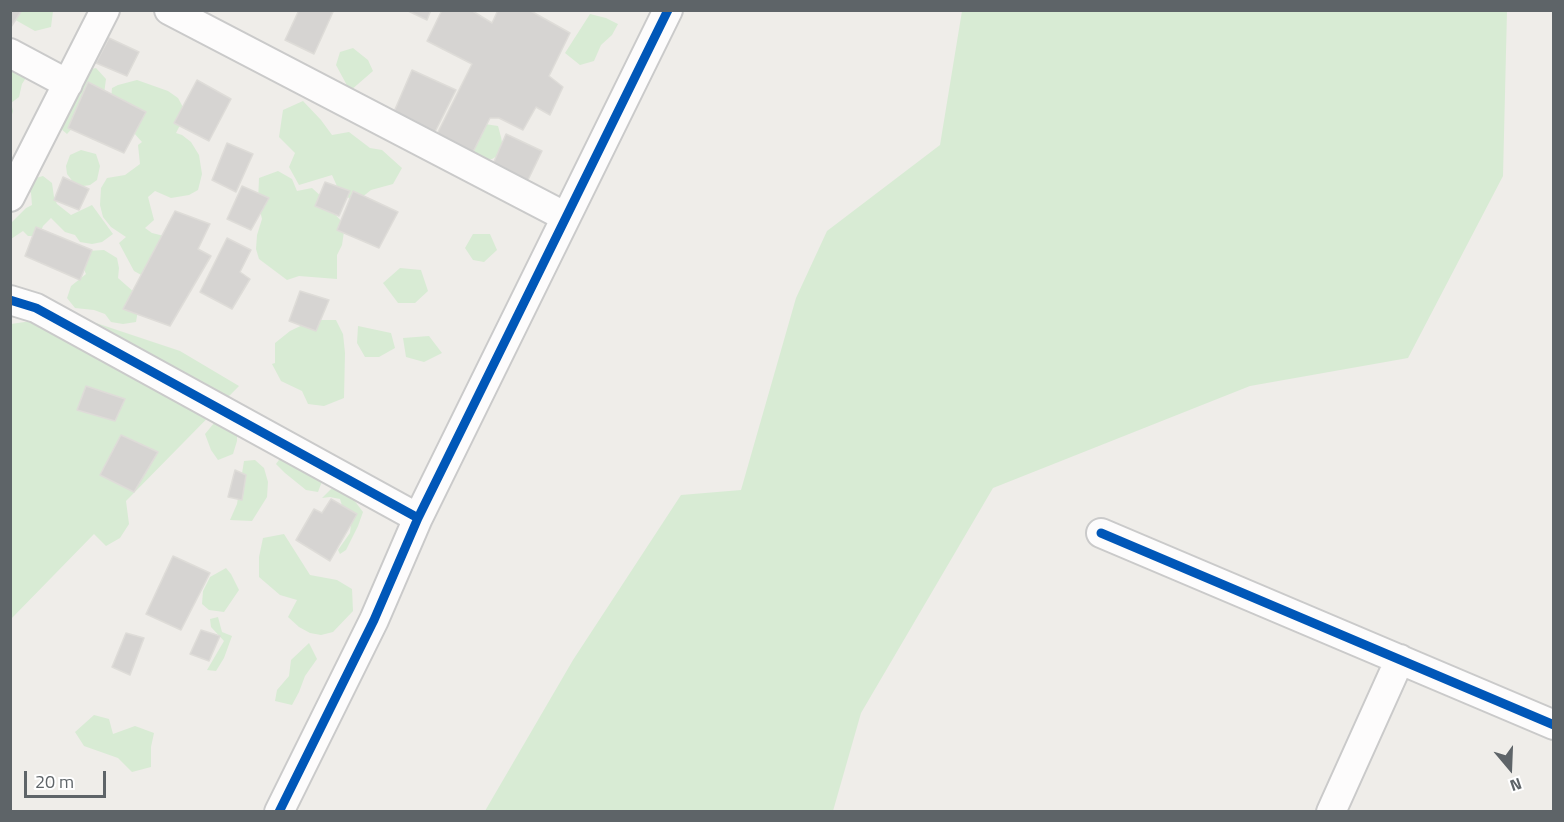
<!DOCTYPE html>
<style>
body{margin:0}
#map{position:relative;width:1564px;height:822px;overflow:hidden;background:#efede9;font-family:"Titillium Web",sans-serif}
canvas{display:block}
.frame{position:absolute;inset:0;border:12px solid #5e6468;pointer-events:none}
.north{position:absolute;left:1480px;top:738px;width:60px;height:60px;-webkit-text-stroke:4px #fff;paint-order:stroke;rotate:161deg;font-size:16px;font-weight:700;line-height:24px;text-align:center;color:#5e6468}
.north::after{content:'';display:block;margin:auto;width:21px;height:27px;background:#5e6468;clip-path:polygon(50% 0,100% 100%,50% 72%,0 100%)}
.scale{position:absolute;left:24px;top:771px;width:82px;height:27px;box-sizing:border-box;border:3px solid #5e6468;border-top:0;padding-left:8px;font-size:18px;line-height:21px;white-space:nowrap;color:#5e6468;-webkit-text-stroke:4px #fff;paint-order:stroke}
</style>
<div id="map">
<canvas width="1564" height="822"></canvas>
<div class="frame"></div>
<div class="north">N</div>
<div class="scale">20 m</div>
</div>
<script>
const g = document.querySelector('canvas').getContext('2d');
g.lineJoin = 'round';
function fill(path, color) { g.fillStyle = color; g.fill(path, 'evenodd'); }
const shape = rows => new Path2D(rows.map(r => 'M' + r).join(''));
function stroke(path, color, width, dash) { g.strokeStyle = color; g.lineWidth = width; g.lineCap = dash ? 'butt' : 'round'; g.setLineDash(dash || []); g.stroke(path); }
fill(shape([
 [15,11,53,11,51,27,35,31,12,18],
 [962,11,1507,11,1503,176,1408,358,1250,386,993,488,861,713,833,811,485,811,573,660,681,495,741,490,796,298,827,231,940,145],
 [590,14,606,18,618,24,612,35,601,45,594,61,580,65,565,53],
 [353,48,368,60,373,71,350,91,336,65,340,52],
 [11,61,29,73,22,84,19,97,11,103,13,111,11,118],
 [96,68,106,79,104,94,67,134,60,128,82,71],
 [137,80,168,91,178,98,184,109,183,119,176,133,182,135,191,142,199,155,202,174,198,190,189,195,171,198,155,191,148,197,154,220,145,228,152,233,164,236,145,277,134,271,119,243,126,237,111,227,103,217,100,205,101,188,107,178,125,175,140,164,138,145,142,142,133,132,111,100,112,88,118,85],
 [303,101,321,120,332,135,349,132,370,148,382,150,402,168,393,184,371,190,356,202,340,193,332,175,299,185,289,167,295,153,279,137,283,110],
 [485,124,498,126,501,137,503,147,501,154,492,159,485,160,470,151],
 [81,150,96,154,100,166,97,180,90,185,77,187,67,174,66,166,70,155],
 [278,171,292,179,297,191,312,188,323,198,329,208,345,225,342,245,337,255,337,279,299,276,287,280,259,259,256,249,257,235,262,219,258,202,259,178],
 [43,176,52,183,54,197,57,204,71,215,92,205,113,234,102,242,92,244,80,242,75,235,65,232,51,218,43,226,39,236,28,236,23,231,11,239,11,222,12,222,26,208,32,205,31,193,25,186,32,179],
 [473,234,490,234,497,250,484,262,473,260,465,248],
 [104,250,117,258,119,268,118,278,135,293,138,310,136,322,123,324,111,322,105,314,94,310,75,308,67,298,71,286,86,274,82,265,86,251],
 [400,268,421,270,428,291,415,303,398,303,383,283],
 [72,315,180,351,239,386,126,501,129,524,120,538,106,546,94,534,11,619,11,324],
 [313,320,336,320,343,334,345,353,344,398,324,406,308,404,302,391,281,381,272,364,275,363,275,343,290,331],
 [358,326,391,333,395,348,379,357,365,357,357,343],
 [429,336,442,353,424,362,406,357,403,338],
 [219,417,237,427,237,441,233,454,218,460,211,450,205,434],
 [281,457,324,476,318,492,306,490,285,473,276,464],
 [255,460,264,468,268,482,267,497,252,521,230,520,237,504,244,461],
 [338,487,348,492,363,512,358,526,346,550,340,554,338,550,350,533,352,516,343,509,340,499,330,497,322,498,331,489],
 [284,534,310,575,337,580,352,589,353,611,333,632,321,635,310,633,299,627,288,617,297,600,280,595,259,577,259,557,263,538],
 [226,568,231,574,239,590,224,612,209,610,202,604,203,591,210,577],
 [218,617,222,632,232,636,224,658,216,671,207,670,224,641,211,627,210,619],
 [309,643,317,659,305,676,299,692,292,705,275,701,277,690,289,676,291,660],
 [94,715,109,719,113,734,135,726,154,733,151,747,151,767,132,772,118,758,84,746,75,732]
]), '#d8ebd4');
const building = shape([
 [10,10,22,10,11,27,10,27,10,10],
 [299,10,329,10,333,12,314,54,285,40,299,10],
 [406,10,431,10,427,20,406,10],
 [442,10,471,10,492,23,498,10,529,10,570,33,549,76,563,87,550,115,536,107,523,130,499,118,490,118,470,158,434,140,472,64,427,41,442,10],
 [109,38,139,52,127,76,96,63,109,38],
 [412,70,456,90,434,134,393,114,412,70],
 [197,80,231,99,209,141,174,123,197,80],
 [88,82,146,112,124,153,68,128,88,82],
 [506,134,542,151,527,182,493,164,506,134],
 [227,143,253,154,236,192,212,180,227,143],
 [63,177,89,189,79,210,54,200,63,177],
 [325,182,350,191,339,216,315,206,325,182],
 [242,186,269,198,251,230,227,219,242,186],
 [353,191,398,212,379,248,337,230,353,191],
 [175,211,210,224,198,249,211,256,170,326,123,309,175,211],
 [36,227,92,250,80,280,25,256,36,227],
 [227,238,251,250,240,272,250,279,232,309,200,292,227,238],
 [300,291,329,300,316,331,289,321,300,291],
 [86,386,125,399,115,421,77,410,86,386],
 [121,435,158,452,134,492,100,475,121,435],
 [235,470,246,475,242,500,228,497,235,470],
 [331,499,357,514,330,561,296,540,314,509,322,513,331,499],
 [173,556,210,573,181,630,146,614,173,556],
 [201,630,220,636,209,661,190,654,201,630],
 [126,633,144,638,130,675,112,667,126,633]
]);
fill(building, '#d6d4d2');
stroke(building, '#dedcd8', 1.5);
const minor = shape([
 [169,10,566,217],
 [10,53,68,84],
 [10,197,105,10],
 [10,300,36,308,418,518],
 [1101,533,1554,725],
 [279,812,374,620,418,518,668,10],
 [1331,812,1400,659]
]);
stroke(minor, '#cacaca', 32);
stroke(minor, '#fdfcfc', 28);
stroke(shape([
 [10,300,36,308,418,518],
 [1101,533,1554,725],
 [279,812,374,620,418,518,668,10]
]), '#0057b8', 9);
</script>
